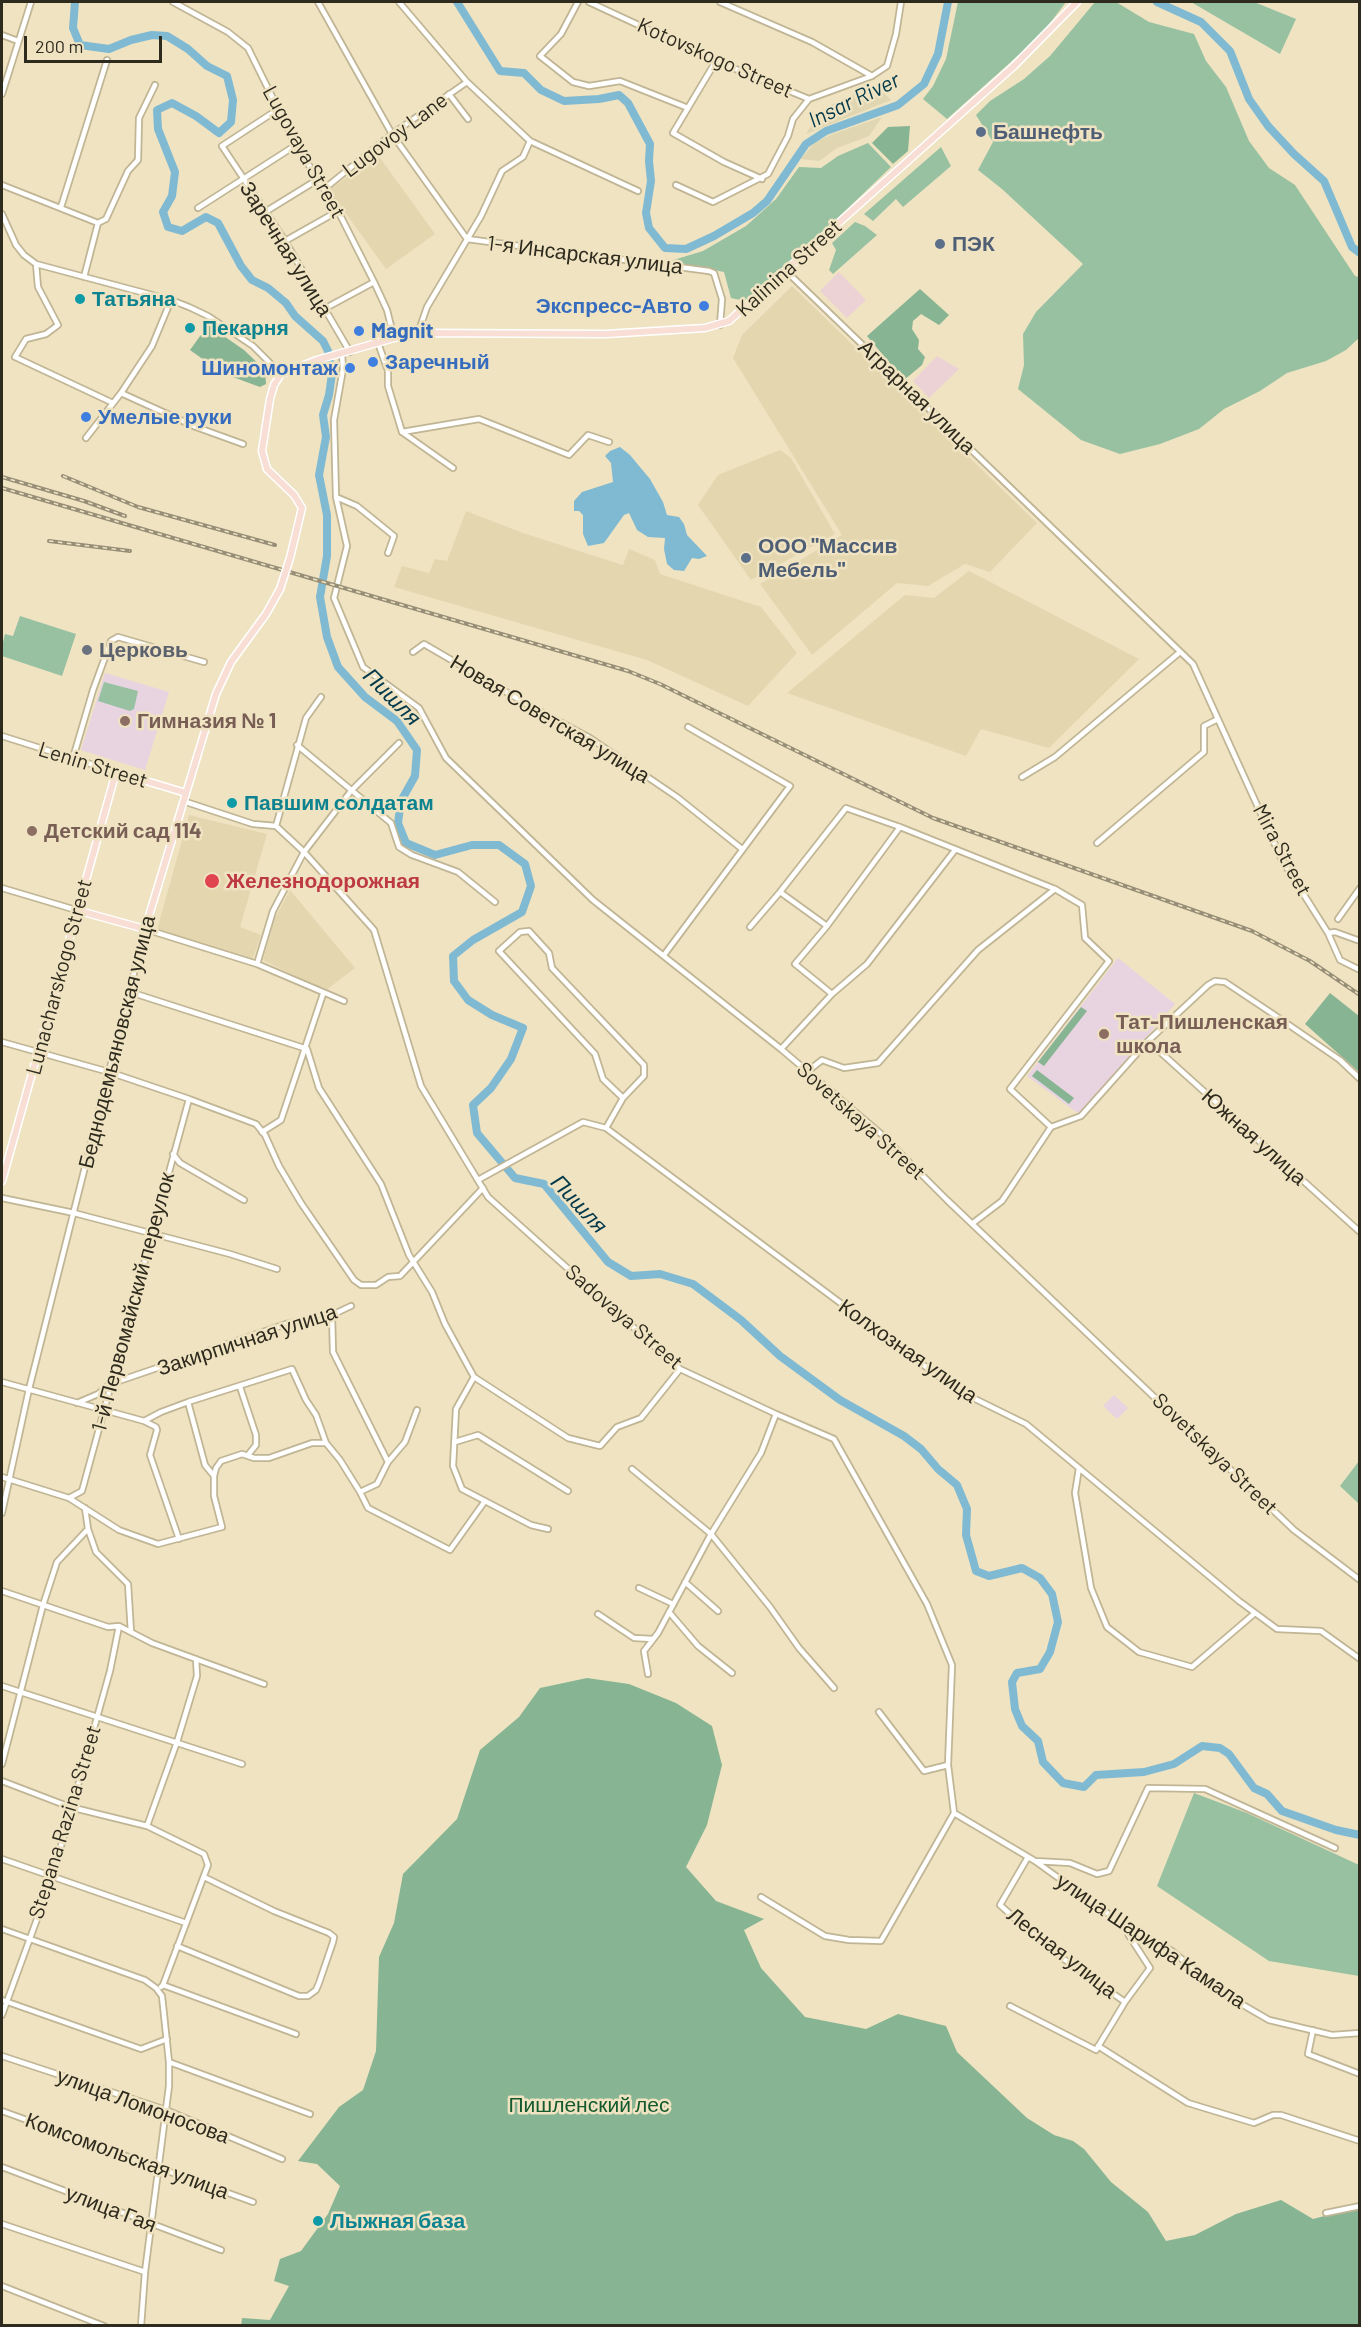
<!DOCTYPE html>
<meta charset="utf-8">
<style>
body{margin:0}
#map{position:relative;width:1361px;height:2327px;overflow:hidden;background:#efe3c2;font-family:Barlow,sans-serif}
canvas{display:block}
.frame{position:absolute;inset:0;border:3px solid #2e2a1d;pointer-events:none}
.scale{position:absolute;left:24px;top:36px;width:138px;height:27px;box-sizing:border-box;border:3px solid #2e2a1d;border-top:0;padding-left:8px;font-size:18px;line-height:21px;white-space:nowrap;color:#2e2a1d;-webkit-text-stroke:4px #efe3c2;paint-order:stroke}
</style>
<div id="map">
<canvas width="1361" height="2327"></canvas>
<div class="frame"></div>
<div class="scale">200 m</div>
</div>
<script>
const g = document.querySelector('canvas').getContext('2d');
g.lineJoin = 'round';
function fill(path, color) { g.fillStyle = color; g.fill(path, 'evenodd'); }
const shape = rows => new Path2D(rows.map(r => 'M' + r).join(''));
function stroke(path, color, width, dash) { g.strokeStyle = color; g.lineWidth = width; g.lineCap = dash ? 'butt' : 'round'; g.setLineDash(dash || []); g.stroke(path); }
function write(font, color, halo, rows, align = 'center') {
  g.font = font + ' Barlow,sans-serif'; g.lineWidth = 5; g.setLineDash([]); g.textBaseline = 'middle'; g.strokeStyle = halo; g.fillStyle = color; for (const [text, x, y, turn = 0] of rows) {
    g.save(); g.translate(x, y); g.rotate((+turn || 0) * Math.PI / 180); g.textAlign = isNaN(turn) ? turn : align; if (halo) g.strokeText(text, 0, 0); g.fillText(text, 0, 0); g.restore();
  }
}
fill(shape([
 [839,272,866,300,847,318,820,291],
 [937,356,959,369,929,398,913,381]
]), '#edd2d5');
fill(shape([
 [378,155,435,234,386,269,329,190],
 [792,286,1037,523,990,572,965,564,928,586,897,583,812,655,760,584,842,535,733,358,742,335],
 [780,450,791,458,835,534,751,580,698,505,718,475],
 [466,511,523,533,623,565,629,549,655,560,660,574,761,607,797,653,748,706,647,660,394,587,402,566,429,573,435,559,447,561],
 [969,571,1139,659,1049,748,981,729,966,756,787,693,905,595,934,598],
 [189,815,267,834,240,927,261,935,252,961,157,930],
 [290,890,355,968,325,991,263,960,275,918]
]), '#e4d6ae');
fill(shape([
 [105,673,169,692,145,770,81,750],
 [1118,958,1175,1004,1079,1114,1027,1076],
 [1114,1395,1128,1408,1117,1419,1103,1406]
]), '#e8d3e1');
fill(shape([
 [958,2,1066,2,1041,35,947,119,923,99,933,86,946,59],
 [1095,2,1116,2,1149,22,1194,34,1206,61,1226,87,1249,141,1269,168,1295,185,1355,276,1359,277,1359,338,1346,350,1326,361,1287,373,1260,391,1224,409,1199,429,1160,444,1120,454,1081,440,1018,389,1024,365,1023,334,1036,312,1083,264,1002,189,978,170,993,142,976,115,990,101,1024,79,1050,56],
 [1191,2,1254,2,1296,19,1280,54],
 [868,143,891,167,750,302,731,298,724,272,670,261,703,251,746,226,776,199,799,167,821,168,838,156],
 [941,147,951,166,903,207,896,199,873,221,864,214],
 [855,222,865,226,877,235,833,274,829,270,836,250,832,243],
 [20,616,76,634,62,676,2,656,2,646,5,634,13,636],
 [104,682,138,691,134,709,130,711,98,701],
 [1359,1461,1359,1504,1340,1486],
 [1194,1793,1247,1813,1359,1865,1359,1976,1269,1961,1157,1886]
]), '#97c1a1');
fill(shape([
 [910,126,908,151,893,164,872,143,888,127],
 [920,289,949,315,939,325,921,314,913,321,912,329,919,340,918,349,925,357,922,365,904,380,867,336],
 [208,325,244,350,265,370,266,384,260,387,222,373,190,350],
 [1330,993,1359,1016,1359,1072,1305,1024],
 [1081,1007,1087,1011,1044,1066,1038,1062],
 [1037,1070,1074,1098,1069,1104,1032,1076],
 [587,1678,629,1684,676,1703,712,1726,722,1765,707,1825,686,1867,716,1901,764,1919,744,1930,761,1968,805,2017,866,2029,898,2014,946,2026,957,2052,1027,2118,1054,2135,1073,2141,1084,2149,1111,2182,1148,2212,1166,2241,1195,2235,1236,2214,1281,2200,1313,2219,1359,2207,1359,2325,241,2326,242,2318,270,2320,289,2286,274,2281,280,2259,301,2251,328,2214,340,2186,317,2164,298,2161,339,2107,363,2090,376,2051,379,1957,394,1923,403,1874,457,1819,480,1750,519,1717,540,1688]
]), '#87b492');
fill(shape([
 [878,87,891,100,806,134,820,111,844,98],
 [882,117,869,136,837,148,819,161,801,159,815,142,833,134]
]), '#e0d6b2');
fill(shape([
 [620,447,630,455,650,479,663,502,667,515,679,517,684,524,687,535,707,556,699,559,692,558,684,571,674,570,667,564,664,549,665,538,648,537,637,530,629,513,624,515,604,543,588,546,583,534,583,515,579,511,574,511,574,501,582,492,613,482,611,463,605,456,610,451]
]), '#80bad2');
stroke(shape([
 [75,2,73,28,80,45,109,49,131,40,152,35,167,36,188,49,207,66,227,76,233,100,231,122,219,133,196,116,172,103,157,110,158,129,175,172,172,196,163,212,168,227,182,231,206,217,218,223,241,266,252,280,268,288,286,303,295,316,323,341,328,351,332,374,329,395,323,415,326,437,319,475,327,515,327,556,320,597,327,637,338,667,365,697,397,721,417,750,415,776,401,801,398,823,406,843,435,855,472,845,499,845,525,864,531,886,522,912,473,940,453,956,454,981,468,1000,492,1015,523,1028,511,1059,491,1088,473,1105,477,1133,515,1178,544,1184,608,1262,631,1276,660,1274,693,1284,741,1320,780,1356,840,1400,904,1436,921,1449,938,1469,957,1485,967,1509,966,1535,976,1571,989,1576,1022,1568,1040,1578,1052,1594,1058,1622,1050,1652,1040,1669,1017,1673,1012,1682,1015,1709,1022,1726,1038,1741,1043,1762,1063,1783,1084,1787,1096,1775,1144,1772,1174,1764,1202,1746,1220,1748,1229,1754,1254,1788,1267,1794,1282,1811,1336,1830,1360,1835],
 [457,2,500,71,524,73,541,90,564,101,599,99,619,95,628,103,650,144,649,161,651,181,646,213,649,228,665,248,686,249,714,236,753,213,767,201,806,144,826,131,898,105,924,84,938,54,948,2],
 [1157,2,1201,22,1230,51,1249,99,1268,126,1294,154,1324,181,1352,247,1360,253]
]), '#80bad2', 8);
const minor = shape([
 [173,2,228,32,248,48,296,145,338,211,374,282,387,310,394,338],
 [318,2,392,134,467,239,709,271,714,273,722,299,720,325],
 [399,2,467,82,530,141,638,191],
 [578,2,561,34,540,56,573,82,589,86,620,81,688,108],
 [589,2,716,61,809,99],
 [720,2,812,42,872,76],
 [2,35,18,41],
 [716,61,673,133,724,162,762,179],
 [2,94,31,2],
 [449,94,468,119],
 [277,110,222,146,285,241,350,352],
 [2,185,98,223],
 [676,185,713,202,768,174,788,136,793,119,809,99,872,76,887,66,896,34,901,2],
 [322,187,329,185,392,134,467,82],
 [61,207,107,60],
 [198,208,296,145],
 [265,212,317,180],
 [2,214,16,245,24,255,36,264,171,300,189,307,208,316,253,346,281,374],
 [285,241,338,211],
 [36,264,38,287,58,325,46,334,26,339,15,357,113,403],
 [786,271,1193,664,1282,860,1328,933,1340,960,1360,970],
 [84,277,98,223,106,219,128,171,138,160,139,118,155,85],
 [324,309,374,282],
 [418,333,427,307,481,216,502,171,523,157,530,141],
 [378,343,388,371,388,386,402,432,479,419,569,455,588,435,609,442],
 [342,354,343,369,334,420,336,497,347,546,334,598,363,667,419,708,446,758,593,900,781,1049,880,1133,947,1200,1294,1530,1360,1580],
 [121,393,196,427,243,444],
 [402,432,453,468],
 [86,438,121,393,152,346,171,300],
 [336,497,357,506,394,536,388,553],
 [413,652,424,644,532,707,590,738,677,797,742,849],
 [2,736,116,772],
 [297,745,391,823,399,847,412,855,458,872,495,902],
 [73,758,93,690,111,641,118,637,204,662],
 [1022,777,1055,757,1180,652],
 [183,801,253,824,276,826,304,852,374,930,421,1086,488,1197,680,1369,776,1414,834,1439,927,1604,952,1665,948,1765,954,1813],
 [276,826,306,718,321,697],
 [1097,843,1204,752,1204,726,1218,719],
 [2,888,76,910],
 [1338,919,1360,888],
 [827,926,900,827],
 [750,927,780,892],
 [1328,933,1335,932,1360,941],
 [664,955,790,786,688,727],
 [257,964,273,911,304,852,351,791,399,743],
 [130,992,307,1049,319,1088,381,1184,409,1255,432,1292,445,1324,474,1377,568,1438,600,1446,617,1427,641,1418,680,1369],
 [832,994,795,964,827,926,780,892,846,808,900,827,1055,889,1082,905,1085,938,1109,961,1010,1089,1051,1127,1002,1201,973,1223],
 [1148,1041,1360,1232],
 [2,1042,109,1072,189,1099,256,1124,265,1135,279,1166,301,1203,354,1280,361,1285,376,1285,388,1277,400,1276,483,1188],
 [781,1049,832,994,867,964,955,850],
 [808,1071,822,1060,844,1068,878,1063,978,950,1055,889],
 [1051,1127,1081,1116,1148,1041,1208,985,1215,981,1225,982,1273,1014,1340,1060,1360,1079],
 [606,1128,623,1098,603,1079,595,1054,499,951,520,932,529,931,549,953,552,968,644,1065,644,1076,623,1098],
 [262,1132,281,1120,323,994],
 [173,1154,180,1163,244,1200],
 [478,1180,583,1122,606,1128,957,1390,1026,1424,1239,1601,1277,1629,1321,1631,1360,1659],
 [2,1198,74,1213,230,1254,277,1269],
 [332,1315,333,1352,388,1462],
 [474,1377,456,1409,453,1466,462,1489,531,1525,548,1529],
 [2,1382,144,1421,156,1427,157,1430,150,1455,179,1539],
 [240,1387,256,1435,256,1445,248,1455],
 [188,1402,292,1369,306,1400,316,1415,326,1443,340,1460,360,1492],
 [77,1403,98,1394,110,1384,286,1324,332,1315,351,1306],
 [417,1410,405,1442,388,1462,377,1484,360,1492,368,1508,450,1550,485,1501],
 [144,1421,161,1412,188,1402,205,1465,214,1476],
 [455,1442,478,1435,568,1491],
 [1079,1468,1075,1493,1091,1588,1107,1627,1139,1652,1192,1667,1255,1613],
 [632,1469,711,1534,770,1607,799,1648,834,1688],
 [2,1477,69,1498,119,1530,158,1544,222,1527,214,1496,214,1476,216,1468,221,1461,242,1454,254,1458,269,1458,312,1443,326,1443],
 [69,1498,82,1491,189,1099],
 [2,1513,29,1389,145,929,257,964,344,1001],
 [88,1529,96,1552,128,1584,131,1632],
 [685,1582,718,1611],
 [639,1588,673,1604],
 [2,1591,108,1627,119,1626,152,1643,264,1684],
 [669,1612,698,1646,732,1673],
 [598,1614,634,1638,653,1639],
 [648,1674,644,1651,658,1633,711,1534,761,1453,776,1414],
 [2,1686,242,1764],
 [879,1712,924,1771,948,1765],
 [2,1764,43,1605,57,1562,88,1529,85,1508],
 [2,1781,70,1807,147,1826,204,1854,208,1865,163,1985],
 [954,1813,1035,1861,1121,1923,1172,1951,1224,1994,1269,2020,1332,2035,1360,2033],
 [147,1826,177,1742,197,1676,196,1659],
 [1028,1857,1000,1905,1048,1948,1125,2002,1150,1968,1128,1934,1129,1928],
 [2,1859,186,1923],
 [1035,1861,1070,1863,1097,1874,1109,1871,1148,1788,1205,1789,1335,1848],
 [761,1897,825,1936,849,1940,881,1941,954,1813],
 [2,1929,145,1980,156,1988,162,1996,169,2062,169,2086,145,2272,141,2326],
 [177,1946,299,1996,308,1996,316,1990,319,1983,333,1942,334,1937,329,1933,274,1911,204,1877],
 [161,1987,163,1985,296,2034],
 [2,2000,141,2049,167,2039],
 [1010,2006,1096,2050,1125,2002],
 [2,2015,52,1878,110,1671,119,1626],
 [1313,2030,1308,2054,1360,2074],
 [1098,2046,1188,2103,1254,2123,1273,2115,1281,2115,1360,2141],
 [2,2056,166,2110,282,2159],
 [169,2062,310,2114],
 [2,2111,253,2202],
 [2,2167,221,2250],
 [1326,2213,1360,2206],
 [2,2224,145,2272],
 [2,2286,104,2326]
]);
const major = shape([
 [290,558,302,508,294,495,267,469,262,451,270,399,274,385,281,374,317,360,394,338,418,333,606,334,705,328,729,321,1014,66,1077,2],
 [76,910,145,929,216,694,231,662,266,614,280,589],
 [2,1181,116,772,186,793]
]);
stroke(minor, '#c0b594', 8);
stroke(major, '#fff', 9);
stroke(minor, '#fff', 4.5);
stroke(major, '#f8ded4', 6);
const rail = shape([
 [63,476,138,507,275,545],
 [2,477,84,501,125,516],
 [2,488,628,671,660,684,933,818,1252,931,1310,961,1360,995],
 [49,541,130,551]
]);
stroke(rail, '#968e76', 4);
stroke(rail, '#efe3c2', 1.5, [4.5]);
const majorBridge = shape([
 [280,589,290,558]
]);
stroke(majorBridge, '#fff', 9, []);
stroke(majorBridge, '#f8ded4', 6);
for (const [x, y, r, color] of [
 [981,132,6,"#5c6f8a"],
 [940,244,6,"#5c6f8a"],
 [80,299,6,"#0f9aa8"],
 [704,306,6,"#3f7fe0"],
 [190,328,6,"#0f9aa8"],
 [359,331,6,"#3f7fe0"],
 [373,362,6,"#3f7fe0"],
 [350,368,6,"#3f7fe0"],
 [86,417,6,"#3f7fe0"],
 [746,558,6,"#5c6f8a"],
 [87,650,6,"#6b7280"],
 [125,721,6,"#8d6e63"],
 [232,803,6,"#0f9aa8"],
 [32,831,6,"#8d6e63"],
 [212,881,8,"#e0444e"],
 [1104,1034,6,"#8d6e63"],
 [318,2221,6,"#0f9aa8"]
]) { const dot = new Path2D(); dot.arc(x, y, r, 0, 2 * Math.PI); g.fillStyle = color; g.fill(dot); stroke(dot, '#efe3c2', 2); }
write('21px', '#2e2a1d', '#efe3c2', [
 ["Kotovskogo Street",715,58,24],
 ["Lugovoy Lane",395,135,-37],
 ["Lugovaya Street",304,152,61],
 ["Заречная улица",286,249,58],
 ["1-я Инсарская улица",585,255,7],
 ["Kalinina Street",789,268,-42],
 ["Аграрная улица",917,397,44],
 ["Новая Советская улица",550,719,31],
 ["Lenin Street",93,765,17],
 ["Mira Street",1282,850,62],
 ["Lunacharskogo Street",59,977,-75],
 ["Беднодемьяновская улица",117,1042,-76],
 ["Sovetskaya Street",861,1121,42],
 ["Южная улица",1254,1137,42],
 ["1-й Первомайский переулок",133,1302,-75],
 ["Sadovaya Street",624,1317,41],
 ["Закирпичная улица",247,1340,-18],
 ["Колхозная улица",908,1351,35],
 ["Sovetskaya Street",1215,1454,44],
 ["Stepana Razina Street",65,1822,-73],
 ["улица Шарифа Камала",1151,1941,34],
 ["Лесная улица",1062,1953,38],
 ["улица Ломоносова",143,2106,20],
 ["Комсомольская улица",127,2156,20],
 ["улица Гая",111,2209,21]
]);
write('bold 21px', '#4e5e75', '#efe3c2', [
 ["Башнефть",993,132],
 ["ПЭК",952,244],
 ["ООО \"Массив",758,546],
 ["Мебель\"",758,570]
], 'left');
write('bold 21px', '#0d838f', '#efe3c2', [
 ["Татьяна",92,299],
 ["Пекарня",202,328],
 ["Павшим солдатам",244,803],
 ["Лыжная база",330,2221]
], 'left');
write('bold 21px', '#366cbe', '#efe3c2', [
 ["Экспресс-Авто",692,306,"right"],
 ["Magnit",371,331],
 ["Заречный",385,362],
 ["Шиномонтаж",338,368,"right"],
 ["Умелые руки",98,417]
], 'left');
write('bold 21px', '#5b616d', '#efe3c2', [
 ["Церковь",99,650]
], 'left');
write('bold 21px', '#785e54', '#efe3c2', [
 ["Гимназия № 1",137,721],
 ["Детский сад 114",44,831],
 ["Тат-Пишленская",1116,1022],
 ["школа",1116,1046]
], 'left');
write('bold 21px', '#be3a42', '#efe3c2', [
 ["Железнодорожная",226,881]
], 'left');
write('21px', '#125a2e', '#efe3c2', [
 ["Пишленский лес",589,2105]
]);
write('italic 22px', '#03394a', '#efe3c2', [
 ["Insar River",854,100,-26],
 ["Пишля",392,697,45],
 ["Пишля",579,1204,47]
]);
</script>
